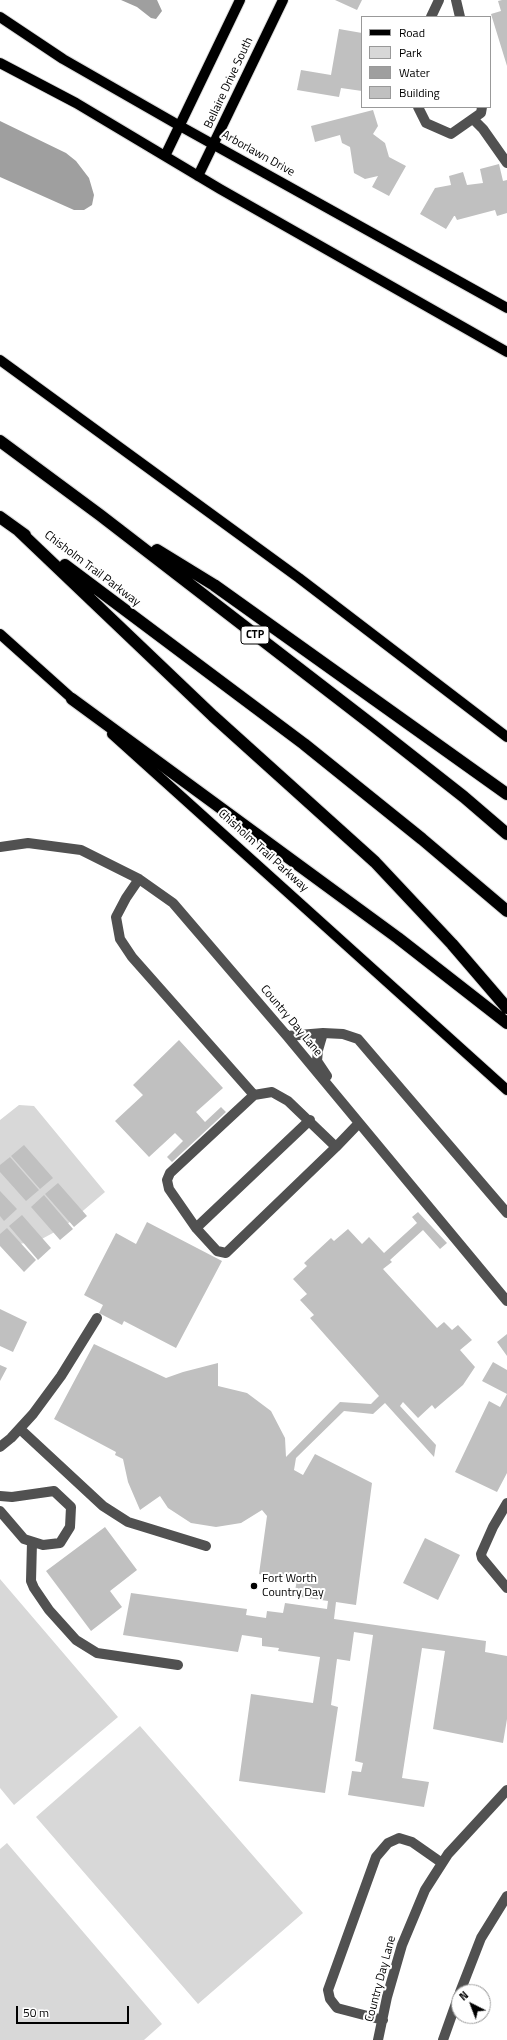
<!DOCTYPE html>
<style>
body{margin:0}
#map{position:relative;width:507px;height:2040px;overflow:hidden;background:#fff;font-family:"Titillium Web",sans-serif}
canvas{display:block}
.legend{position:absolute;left:361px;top:16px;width:130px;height:92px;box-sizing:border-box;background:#fff;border:1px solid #999;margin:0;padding:5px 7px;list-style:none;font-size:12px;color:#000}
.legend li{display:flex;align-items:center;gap:8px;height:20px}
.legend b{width:20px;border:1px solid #999}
.north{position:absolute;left:451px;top:1984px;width:40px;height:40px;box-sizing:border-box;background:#fff;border:1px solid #999;border-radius:50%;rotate:318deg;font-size:11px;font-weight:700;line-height:16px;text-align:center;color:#000}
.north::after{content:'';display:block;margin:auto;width:14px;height:18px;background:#000;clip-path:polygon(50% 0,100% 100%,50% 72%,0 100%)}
.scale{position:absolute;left:16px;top:2006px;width:113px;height:18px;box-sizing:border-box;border:2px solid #000;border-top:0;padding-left:5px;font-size:12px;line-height:14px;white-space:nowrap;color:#000;-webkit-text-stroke:3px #fff;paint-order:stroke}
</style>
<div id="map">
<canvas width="507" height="2040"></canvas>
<ul class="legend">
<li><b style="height:5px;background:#000"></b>Road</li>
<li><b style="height:11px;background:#d8d8d8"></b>Park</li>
<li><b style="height:11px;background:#9f9f9f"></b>Water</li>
<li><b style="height:11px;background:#c0c0c0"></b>Building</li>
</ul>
<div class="north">N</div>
<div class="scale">50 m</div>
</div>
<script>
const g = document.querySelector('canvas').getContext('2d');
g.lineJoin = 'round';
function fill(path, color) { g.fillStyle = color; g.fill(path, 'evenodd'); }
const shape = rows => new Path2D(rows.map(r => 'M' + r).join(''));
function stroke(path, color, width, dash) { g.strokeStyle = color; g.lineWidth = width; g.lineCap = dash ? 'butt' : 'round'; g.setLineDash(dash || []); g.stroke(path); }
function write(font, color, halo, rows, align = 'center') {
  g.font = font + ' "Titillium Web",sans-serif'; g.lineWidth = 4; g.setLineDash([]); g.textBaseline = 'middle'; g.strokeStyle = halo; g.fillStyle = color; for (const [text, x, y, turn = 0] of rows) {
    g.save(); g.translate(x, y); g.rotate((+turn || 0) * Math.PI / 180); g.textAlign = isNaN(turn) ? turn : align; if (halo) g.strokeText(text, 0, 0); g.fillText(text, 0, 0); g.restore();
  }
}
fill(shape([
 [19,1105,34,1106,105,1192,64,1227,38,1241,19,1244,0,1240,0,1120],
 [0,1579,118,1717,14,1805,0,1788],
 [140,1726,303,1913,198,2004,36,1817],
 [7,1843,162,2024,144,2040,0,2040,0,1849]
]), '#d8d8d8');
fill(shape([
 [121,0,157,0,162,11,156,19,151,18,137,7],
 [0,121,66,153,76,161,89,178,94,195,92,205,84,210,74,210,0,177]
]), '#9f9f9f');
fill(shape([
 [335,0,362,0,357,10],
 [502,0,507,0,507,66,491,14,501,11,498,1],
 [339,29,362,33,362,91,341,88,339,97,297,90,301,70,331,75],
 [373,110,378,126,373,134,385,143,389,157,406,166,389,196,372,187,378,176,365,179,354,173,350,147,342,143,340,135,315,142,311,126],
 [499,164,503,181,507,180,507,213,497,216,495,210,457,220,455,216,454,216,446,229,420,214,435,188,451,185,449,176,463,172,467,185,483,183,480,169],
 [179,1040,223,1088,196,1112,205,1122,221,1107,226,1112,172,1162,167,1157,183,1141,175,1133,149,1157,115,1121,143,1095,133,1085],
 [24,1145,53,1178,40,1189,11,1156],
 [10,1157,39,1190,26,1201,0,1172,0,1165],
 [58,1183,87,1216,74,1227,45,1194],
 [0,1191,17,1209,4,1221,0,1216],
 [44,1195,73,1229,60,1240,31,1207],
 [418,1212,447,1243,440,1249,423,1230,390,1260,392,1262,383,1269,437,1328,444,1322,452,1330,458,1325,472,1340,460,1350,475,1367,463,1385,435,1409,432,1405,418,1418,403,1402,400,1406,436,1445,434,1457,385,1403,373,1414,344,1411,296,1458,294,1470,303,1475,315,1454,372,1483,356,1605,336,1602,334,1619,486,1641,485,1652,507,1656,507,1719,503,1743,433,1729,445,1651,422,1648,402,1778,429,1782,424,1807,348,1795,352,1771,361,1772,363,1763,355,1761,373,1635,354,1632,350,1661,337,1659,331,1705,338,1707,325,1793,239,1781,251,1694,313,1703,320,1657,278,1651,279,1648,262,1646,262,1638,242,1635,238,1652,123,1635,131,1593,247,1609,246,1615,266,1618,267,1611,283,1613,285,1603,327,1609,328,1601,294,1596,297,1580,259,1574,267,1516,262,1510,241,1523,216,1527,191,1523,168,1508,160,1496,140,1510,128,1482,123,1459,115,1455,116,1452,54,1419,94,1344,166,1378,183,1372,218,1363,218,1386,247,1393,271,1411,285,1438,286,1457,340,1402,371,1404,379,1396,310,1318,314,1315,300,1300,307,1294,293,1279,307,1266,304,1263,331,1238,334,1241,348,1229,362,1244,369,1237,384,1253,417,1223,412,1217],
 [22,1215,51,1248,38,1260,9,1226],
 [147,1222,222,1261,176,1348,124,1321,122,1325,99,1313,103,1305,84,1295,116,1233,136,1244],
 [7,1228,36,1260,24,1272,0,1246,0,1234],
 [0,1309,27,1322,13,1352,0,1346],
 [507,1334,507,1356,497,1342],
 [493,1362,507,1370,507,1394,482,1381],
 [0,1365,7,1368,0,1381],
 [507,1394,507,1473,497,1492,455,1472,489,1401,500,1407],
 [105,1527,137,1570,110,1591,122,1607,91,1631,46,1571],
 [425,1538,460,1555,438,1600,403,1583]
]), '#c0c0c0');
const major = shape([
 [0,17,63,59,180,126,507,308],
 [0,63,76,103,220,189,507,352],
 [165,156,240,0],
 [198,176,283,0],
 [0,360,299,578,507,737],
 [0,634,77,703],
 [112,734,507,1090]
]);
const highway = shape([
 [0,441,100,515,375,727,464,797,507,834],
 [0,517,25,535],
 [19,531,213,716,375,862,452,944,507,1008],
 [157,550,214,585,507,794],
 [65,565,304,744,422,839,507,911],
 [72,699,398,938,507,1023]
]);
stroke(major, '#dbdbdb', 12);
stroke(highway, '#dbdbdb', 14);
stroke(shape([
 [456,0,460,17],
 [431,17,439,0],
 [418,107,426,123,451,134,481,113,482,107],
 [473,119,483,129,507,163],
 [0,847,28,843,81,850,139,879,173,903,287,1036,507,1301],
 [139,879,126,898,116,917,120,939,132,957,254,1095],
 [323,1033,318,1050,317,1061,327,1076],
 [287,1036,323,1033,343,1034,358,1039,507,1213],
 [336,1147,288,1101,272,1092,254,1095,170,1173,167,1180,169,1189,196,1228,217,1251,226,1253,336,1147,359,1123],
 [196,1228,310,1120],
 [20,1429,103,1506,128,1522,206,1546],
 [0,1447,11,1438,33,1414,61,1376,97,1318],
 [0,1496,12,1497,54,1491,71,1507,70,1527,60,1543,43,1545,24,1539,0,1511],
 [507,1503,493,1527,481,1554,482,1558,507,1588],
 [32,1542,31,1581,34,1588,49,1610,76,1640,97,1653,178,1665],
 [460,1992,481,1938,507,1896],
 [383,2020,337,2008,330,1999,328,1990,376,1857,388,1843,399,1838,412,1842,442,1863],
 [378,2040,387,1997,402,1945,425,1890,448,1854,507,1790],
 [443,2040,459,1995]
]), '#515151', 10);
stroke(major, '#000', 10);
stroke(highway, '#000', 12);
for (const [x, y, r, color] of [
 [254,1586,4,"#000"]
]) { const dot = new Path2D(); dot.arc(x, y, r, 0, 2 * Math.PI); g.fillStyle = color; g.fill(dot); stroke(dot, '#fff', 1.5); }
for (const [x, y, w] of [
 [255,635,28]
]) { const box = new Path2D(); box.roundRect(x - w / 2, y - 9, w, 18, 3); g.fillStyle = '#fff'; g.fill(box); stroke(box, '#000', 1); }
write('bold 11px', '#000', null, [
 ["CTP",255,635]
]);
write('12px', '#000', '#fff', [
 ["Bellaire Drive South",229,83,-65],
 ["Arborlawn Drive",258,154,29],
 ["Chisholm Trail Parkway",92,569,37],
 ["Chisholm Trail Parkway",263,851,42],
 ["Country Day Lane",291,1021,50],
 ["Country Day Lane",381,1979,-75]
]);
write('12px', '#000', '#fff', [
 ["Fort Worth",262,1579],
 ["Country Day",262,1593]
], 'left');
</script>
